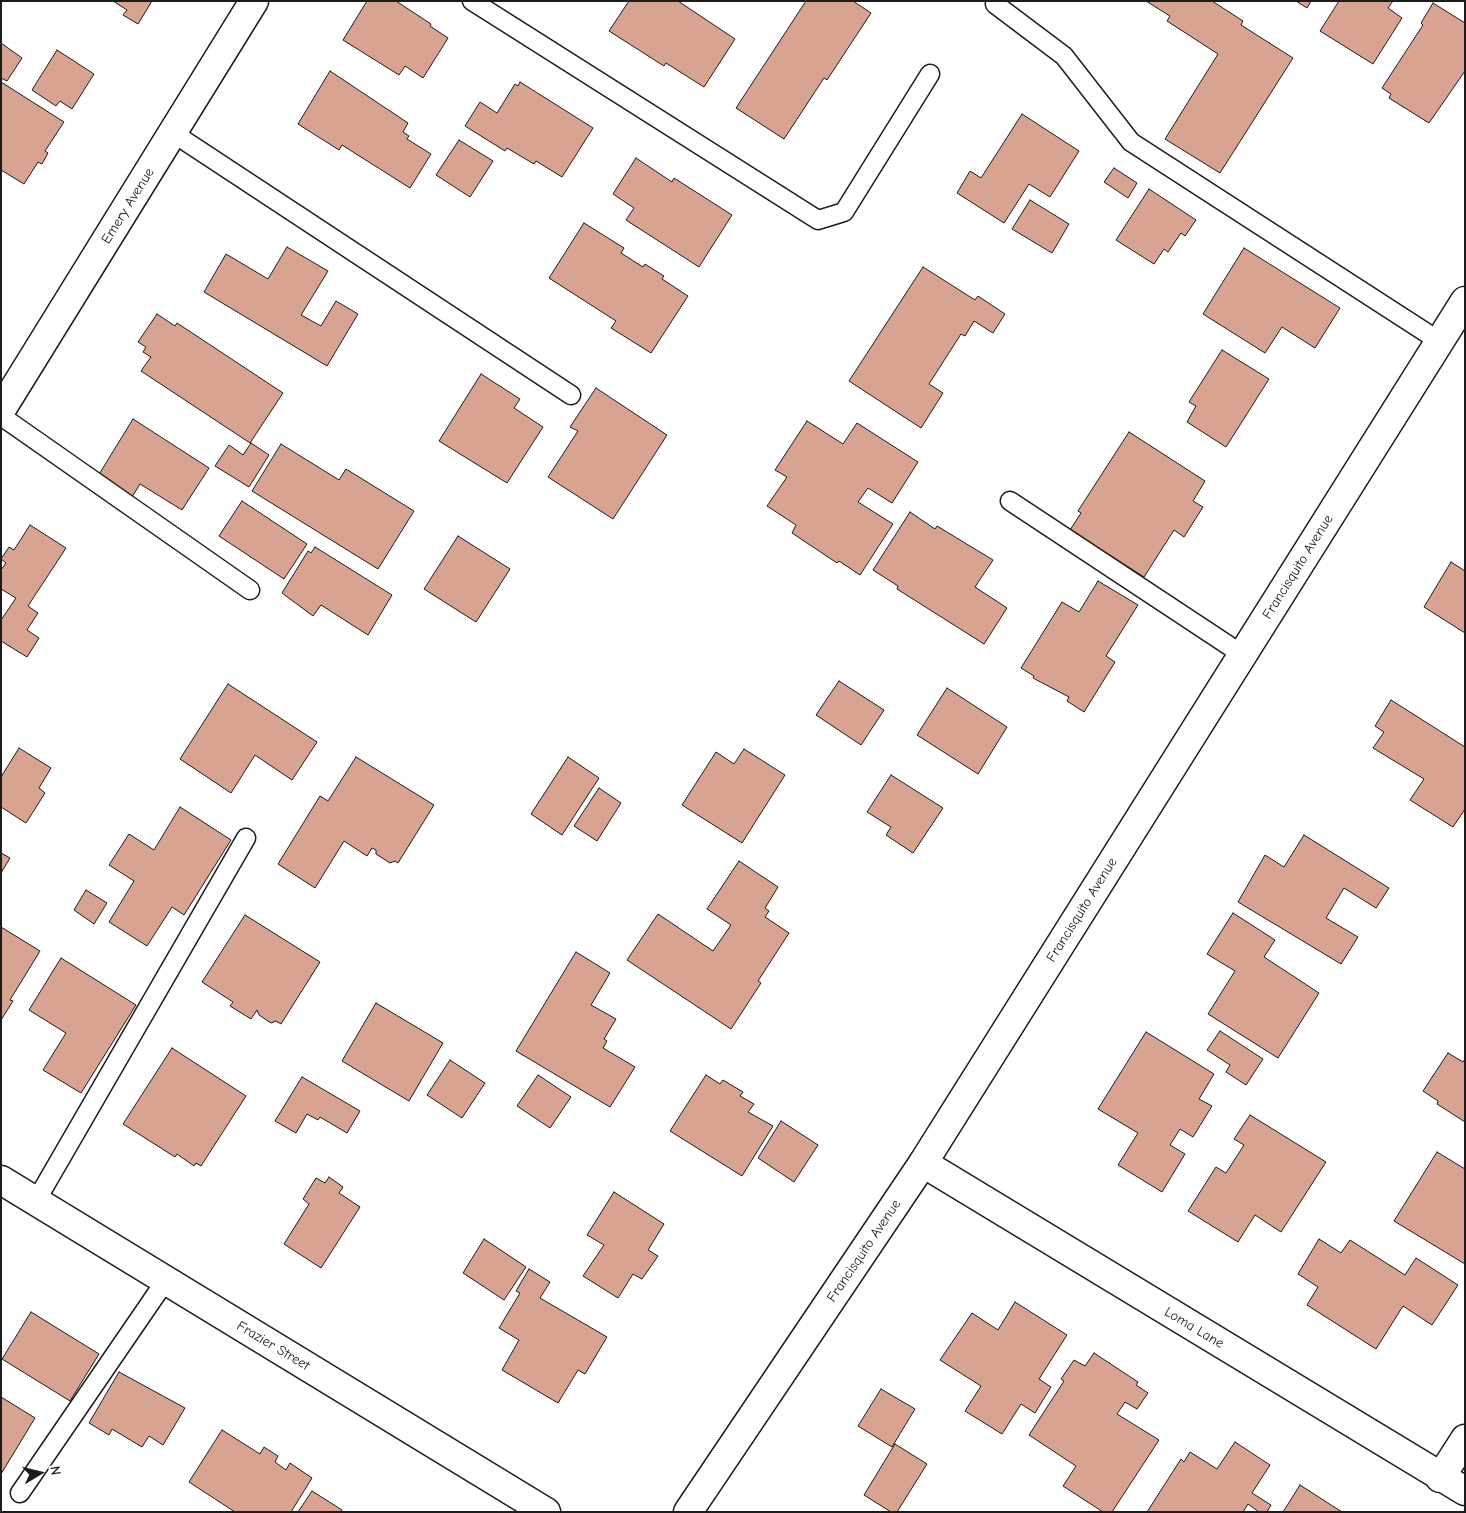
<!DOCTYPE html>
<style>
body{margin:0}
#map{position:relative;width:1466px;height:1513px;overflow:hidden;background:#fff;font-family:"Comic Neue",sans-serif}
canvas{display:block}
.frame{position:absolute;inset:0;border:2px solid #1c1c1c;pointer-events:none}
.north{position:absolute;left:15px;top:1448px;width:50px;height:50px;-webkit-text-stroke:4px #fff;paint-order:stroke;rotate:81deg;font-size:14px;font-weight:700;line-height:20px;text-align:center;color:#1c1c1c}
.north::after{content:'';display:block;margin:auto;width:18px;height:22px;background:#1c1c1c;clip-path:polygon(50% 0,100% 100%,50% 72%,0 100%)}
</style>
<div id="map">
<canvas width="1466" height="1513"></canvas>
<div class="frame"></div>
<div class="north">N</div>
</div>
<script>
const g = document.querySelector('canvas').getContext('2d');
g.lineJoin = 'round';
function fill(path, color) { g.fillStyle = color; g.fill(path, 'evenodd'); }
const shape = rows => new Path2D(rows.map(r => 'M' + r).join(''));
function stroke(path, color, width, dash) { g.strokeStyle = color; g.lineWidth = width; g.lineCap = dash ? 'butt' : 'round'; g.setLineDash(dash || []); g.stroke(path); }
function write(font, color, halo, rows, align = 'center') {
  g.font = font + ' "Comic Neue",sans-serif'; g.lineWidth = 4; g.setLineDash([]); g.textBaseline = 'middle'; g.strokeStyle = halo; g.fillStyle = color; for (const [text, x, y, turn = 0] of rows) {
    g.save(); g.translate(x, y); g.rotate((+turn || 0) * Math.PI / 180); g.textAlign = isNaN(turn) ? turn : align; if (halo) g.strokeText(text, 0, 0); g.fillText(text, 0, 0); g.restore();
  }
}
const building = shape([
 [113,1,152,1,138,24,123,15,127,10,113,1],
 [367,1,396,1,431,24,430,26,448,38,423,78,405,66,399,75,343,40,367,1],
 [629,1,678,1,735,39,704,87,666,63,664,66,609,31,629,1],
 [806,1,853,1,871,13,827,80,824,78,784,139,736,108,806,1],
 [1146,1,1212,1,1243,21,1241,25,1293,58,1220,173,1165,139,1218,54,1167,21,1170,16,1146,1],
 [1296,1,1311,1,1307,8,1296,1],
 [1339,1,1393,1,1388,8,1402,18,1373,64,1320,31,1339,1],
 [1433,3,1465,23,1465,71,1429,123,1389,98,1391,94,1382,88,1423,25,1421,23,1433,3],
 [1,43,22,58,7,81,1,78,1,43],
 [57,50,94,74,72,109,60,101,56,106,32,90,57,50],
 [330,71,408,123,403,132,409,136,407,139,431,154,410,188,342,145,339,150,298,124,330,71],
 [1,82,64,122,45,151,48,153,42,164,38,162,24,184,1,170,1,82],
 [520,82,593,128,562,177,536,161,534,164,507,148,505,151,465,126,480,102,497,113,515,84,518,86,520,82],
 [1022,114,1079,151,1050,197,1029,184,1004,223,957,193,970,171,981,178,1022,114],
 [459,140,493,161,470,197,436,175,459,140],
 [636,158,672,182,674,178,732,215,699,267,626,220,634,208,613,194,636,158],
 [1114,168,1137,183,1128,198,1104,182,1114,168],
 [1149,189,1196,220,1185,236,1181,233,1168,252,1164,249,1154,264,1116,240,1149,189],
 [1030,200,1069,224,1052,253,1012,229,1030,200],
 [584,223,624,248,621,253,643,267,645,264,664,276,662,279,688,296,651,353,611,328,616,321,549,278,584,223],
 [287,247,328,271,301,315,321,326,336,301,358,314,327,366,204,292,226,254,268,279,287,247],
 [1244,248,1340,308,1315,348,1282,327,1265,353,1203,314,1244,248],
 [923,267,975,300,978,296,1005,314,993,333,974,321,965,336,961,334,929,384,943,393,921,428,849,381,923,267],
 [157,314,175,326,177,323,283,393,250,443,141,371,151,357,143,352,146,347,138,342,157,314],
 [1222,350,1269,379,1226,447,1187,422,1196,406,1189,402,1222,350],
 [481,374,520,399,514,408,543,427,507,483,439,441,481,374],
 [596,388,667,435,613,519,548,477,578,431,570,427,596,388],
 [133,419,209,468,182,510,140,484,132,497,98,476,133,419],
 [807,421,843,444,857,423,918,462,892,503,868,488,858,502,893,524,860,575,839,561,837,563,792,533,796,525,767,506,787,477,775,470,807,421],
 [1129,432,1205,481,1193,501,1203,507,1184,537,1174,530,1144,577,1070,530,1081,513,1078,511,1129,432],
 [251,443,269,455,249,487,215,466,229,445,243,455,251,443],
 [281,444,339,480,346,469,414,511,378,569,252,491,281,444],
 [242,501,307,544,284,579,219,536,242,501],
 [910,512,935,529,937,526,993,560,975,587,1007,608,984,644,897,589,898,586,873,570,910,512],
 [30,525,66,548,28,606,38,613,27,630,39,638,27,657,1,641,1,620,16,598,1,589,1,570,6,563,1,559,9,547,14,550,30,525],
 [458,536,510,569,476,622,424,589,458,536],
 [315,547,392,595,368,635,321,605,313,616,282,593,308,551,311,553,315,547],
 [1451,562,1465,571,1465,633,1424,607,1451,562],
 [1098,581,1138,605,1106,656,1115,662,1084,712,1067,701,1069,697,1033,678,1034,676,1021,668,1062,602,1079,612,1098,581],
 [839,681,884,710,861,745,816,715,839,681],
 [228,684,317,742,292,780,255,755,231,793,180,759,228,684],
 [947,688,1007,727,978,774,917,735,947,688],
 [1391,700,1465,747,1465,809,1453,827,1410,800,1424,779,1373,748,1384,732,1375,726,1391,700],
 [19,748,51,768,39,788,45,793,26,823,1,807,1,777,19,748],
 [744,749,785,775,742,843,682,805,716,752,734,764,744,749],
 [356,757,434,805,398,863,395,861,390,863,376,854,376,850,372,848,367,856,344,841,315,888,278,864,320,796,328,801,356,757],
 [568,757,599,778,562,835,531,814,568,757],
 [891,775,943,808,913,853,886,835,891,827,867,812,891,775],
 [599,788,621,803,597,841,574,826,599,788],
 [180,807,231,840,184,915,172,907,147,946,109,922,134,881,109,865,129,834,154,850,180,807],
 [1304,835,1389,888,1376,908,1344,888,1326,918,1358,937,1341,964,1238,902,1265,855,1284,867,1304,835],
 [1,853,10,858,1,873,1,853],
 [739,861,778,887,765,908,769,911,765,917,789,933,758,981,761,983,731,1029,627,960,658,914,713,951,731,925,707,909,739,861],
 [86,890,107,903,94,924,74,910,86,890],
 [1233,913,1275,940,1264,957,1319,993,1278,1058,1208,1014,1235,971,1207,954,1233,913],
 [245,915,320,962,281,1024,276,1021,271,1023,259,1015,257,1010,251,1019,230,1006,233,1002,202,982,245,915],
 [1,927,40,951,10,1000,13,1001,1,1020,1,927],
 [576,952,610,973,591,1005,616,1019,604,1039,607,1041,603,1048,635,1067,610,1107,516,1051,576,952],
 [61,958,136,1005,81,1093,43,1070,66,1033,29,1010,61,958],
 [376,1003,443,1043,409,1101,342,1061,376,1003],
 [1220,1031,1263,1059,1246,1085,1226,1072,1230,1065,1207,1050,1220,1031],
 [1146,1032,1214,1074,1199,1099,1212,1106,1193,1137,1180,1129,1170,1145,1185,1154,1162,1192,1118,1165,1138,1133,1098,1109,1146,1032],
 [172,1048,246,1096,201,1166,196,1163,194,1166,177,1154,175,1157,123,1124,172,1048],
 [1448,1053,1463,1062,1465,1059,1465,1122,1437,1104,1438,1101,1423,1091,1448,1053],
 [450,1060,485,1083,462,1118,427,1095,450,1060],
 [538,1075,571,1097,550,1128,517,1106,538,1075],
 [706,1075,720,1084,723,1080,743,1092,740,1096,754,1104,748,1112,773,1126,742,1176,670,1131,706,1075],
 [302,1077,360,1111,347,1133,320,1117,318,1120,307,1114,296,1133,275,1121,302,1077],
 [1250,1115,1326,1162,1281,1232,1255,1215,1238,1242,1188,1211,1216,1167,1226,1173,1244,1145,1234,1139,1250,1115],
 [781,1121,818,1145,794,1182,758,1158,781,1121],
 [1437,1152,1465,1169,1465,1264,1394,1221,1437,1152],
 [329,1177,343,1187,339,1193,360,1207,321,1268,284,1244,309,1204,303,1199,316,1178,325,1183,329,1177],
 [614,1192,664,1224,648,1250,658,1256,642,1279,633,1274,618,1298,583,1276,604,1245,587,1235,614,1192],
 [484,1239,526,1267,504,1300,463,1273,484,1239],
 [1319,1239,1341,1253,1350,1240,1405,1275,1416,1258,1458,1285,1432,1325,1403,1306,1376,1349,1307,1305,1318,1287,1298,1274,1319,1239],
 [529,1269,550,1282,540,1298,607,1337,585,1374,578,1370,558,1403,502,1370,519,1340,499,1328,520,1293,516,1291,529,1269],
 [1015,1302,1067,1335,1039,1379,1051,1387,1035,1413,1021,1404,1002,1434,965,1411,981,1386,940,1360,972,1313,998,1330,1015,1302],
 [31,1312,99,1354,70,1401,2,1359,31,1312],
 [1094,1353,1138,1382,1136,1385,1148,1393,1137,1409,1125,1402,1117,1414,1159,1440,1112,1512,1103,1512,1063,1486,1076,1466,1029,1435,1064,1381,1061,1379,1074,1360,1085,1366,1094,1353],
 [119,1372,185,1408,163,1445,149,1436,142,1447,112,1429,109,1435,89,1423,119,1372],
 [881,1389,915,1409,892,1447,858,1426,881,1389],
 [1,1397,35,1418,1,1474,1,1397],
 [222,1430,260,1454,264,1447,278,1456,275,1462,286,1470,290,1463,312,1478,291,1512,235,1512,189,1482,222,1430],
 [1235,1442,1270,1465,1252,1493,1271,1505,1267,1512,1259,1512,1248,1504,1243,1512,1147,1512,1181,1459,1184,1462,1190,1452,1217,1469,1235,1442],
 [895,1444,927,1464,897,1512,891,1512,864,1495,895,1444],
 [1300,1485,1342,1512,1283,1512,1300,1485],
 [312,1491,342,1510,341,1512,298,1512,312,1491]
]);
fill(building, '#d9a391');
stroke(building, '#1c1c1c', 1);
const lane = shape([
 [472,1,818,220,844,212,930,74],
 [995,4,1064,56,1131,142,1439,341],
 [173,133,571,395],
 [1,416,250,590],
 [1010,501,1243,655],
 [36,1201,246,838],
 [20,1493,166,1280]
]);
const street = shape([
 [1,410,254,1],
 [923,1163,1465,1491],
 [1440,1478,1465,1439]
]);
const secondary = shape([
 [1,1180,546,1512],
 [688,1512,923,1163,1465,301]
]);
stroke(lane, '#1c1c1c', 21);
stroke(street, '#1c1c1c', 31);
stroke(secondary, '#1c1c1c', 31);
stroke(lane, '#fff', 18);
stroke(street, '#fff', 28);
stroke(secondary, '#fff', 28);
write('14px', '#1c1c1c', '#fff', [
 ["Emery Avenue",128,206,-58],
 ["Francisquito Avenue",1298,567,-58],
 ["Francisquito Avenue",1082,910,-58],
 ["Francisquito Avenue",864,1251,-56],
 ["Loma Lane",1194,1328,31],
 ["Frazier Street",273,1346,31]
]);
</script>
